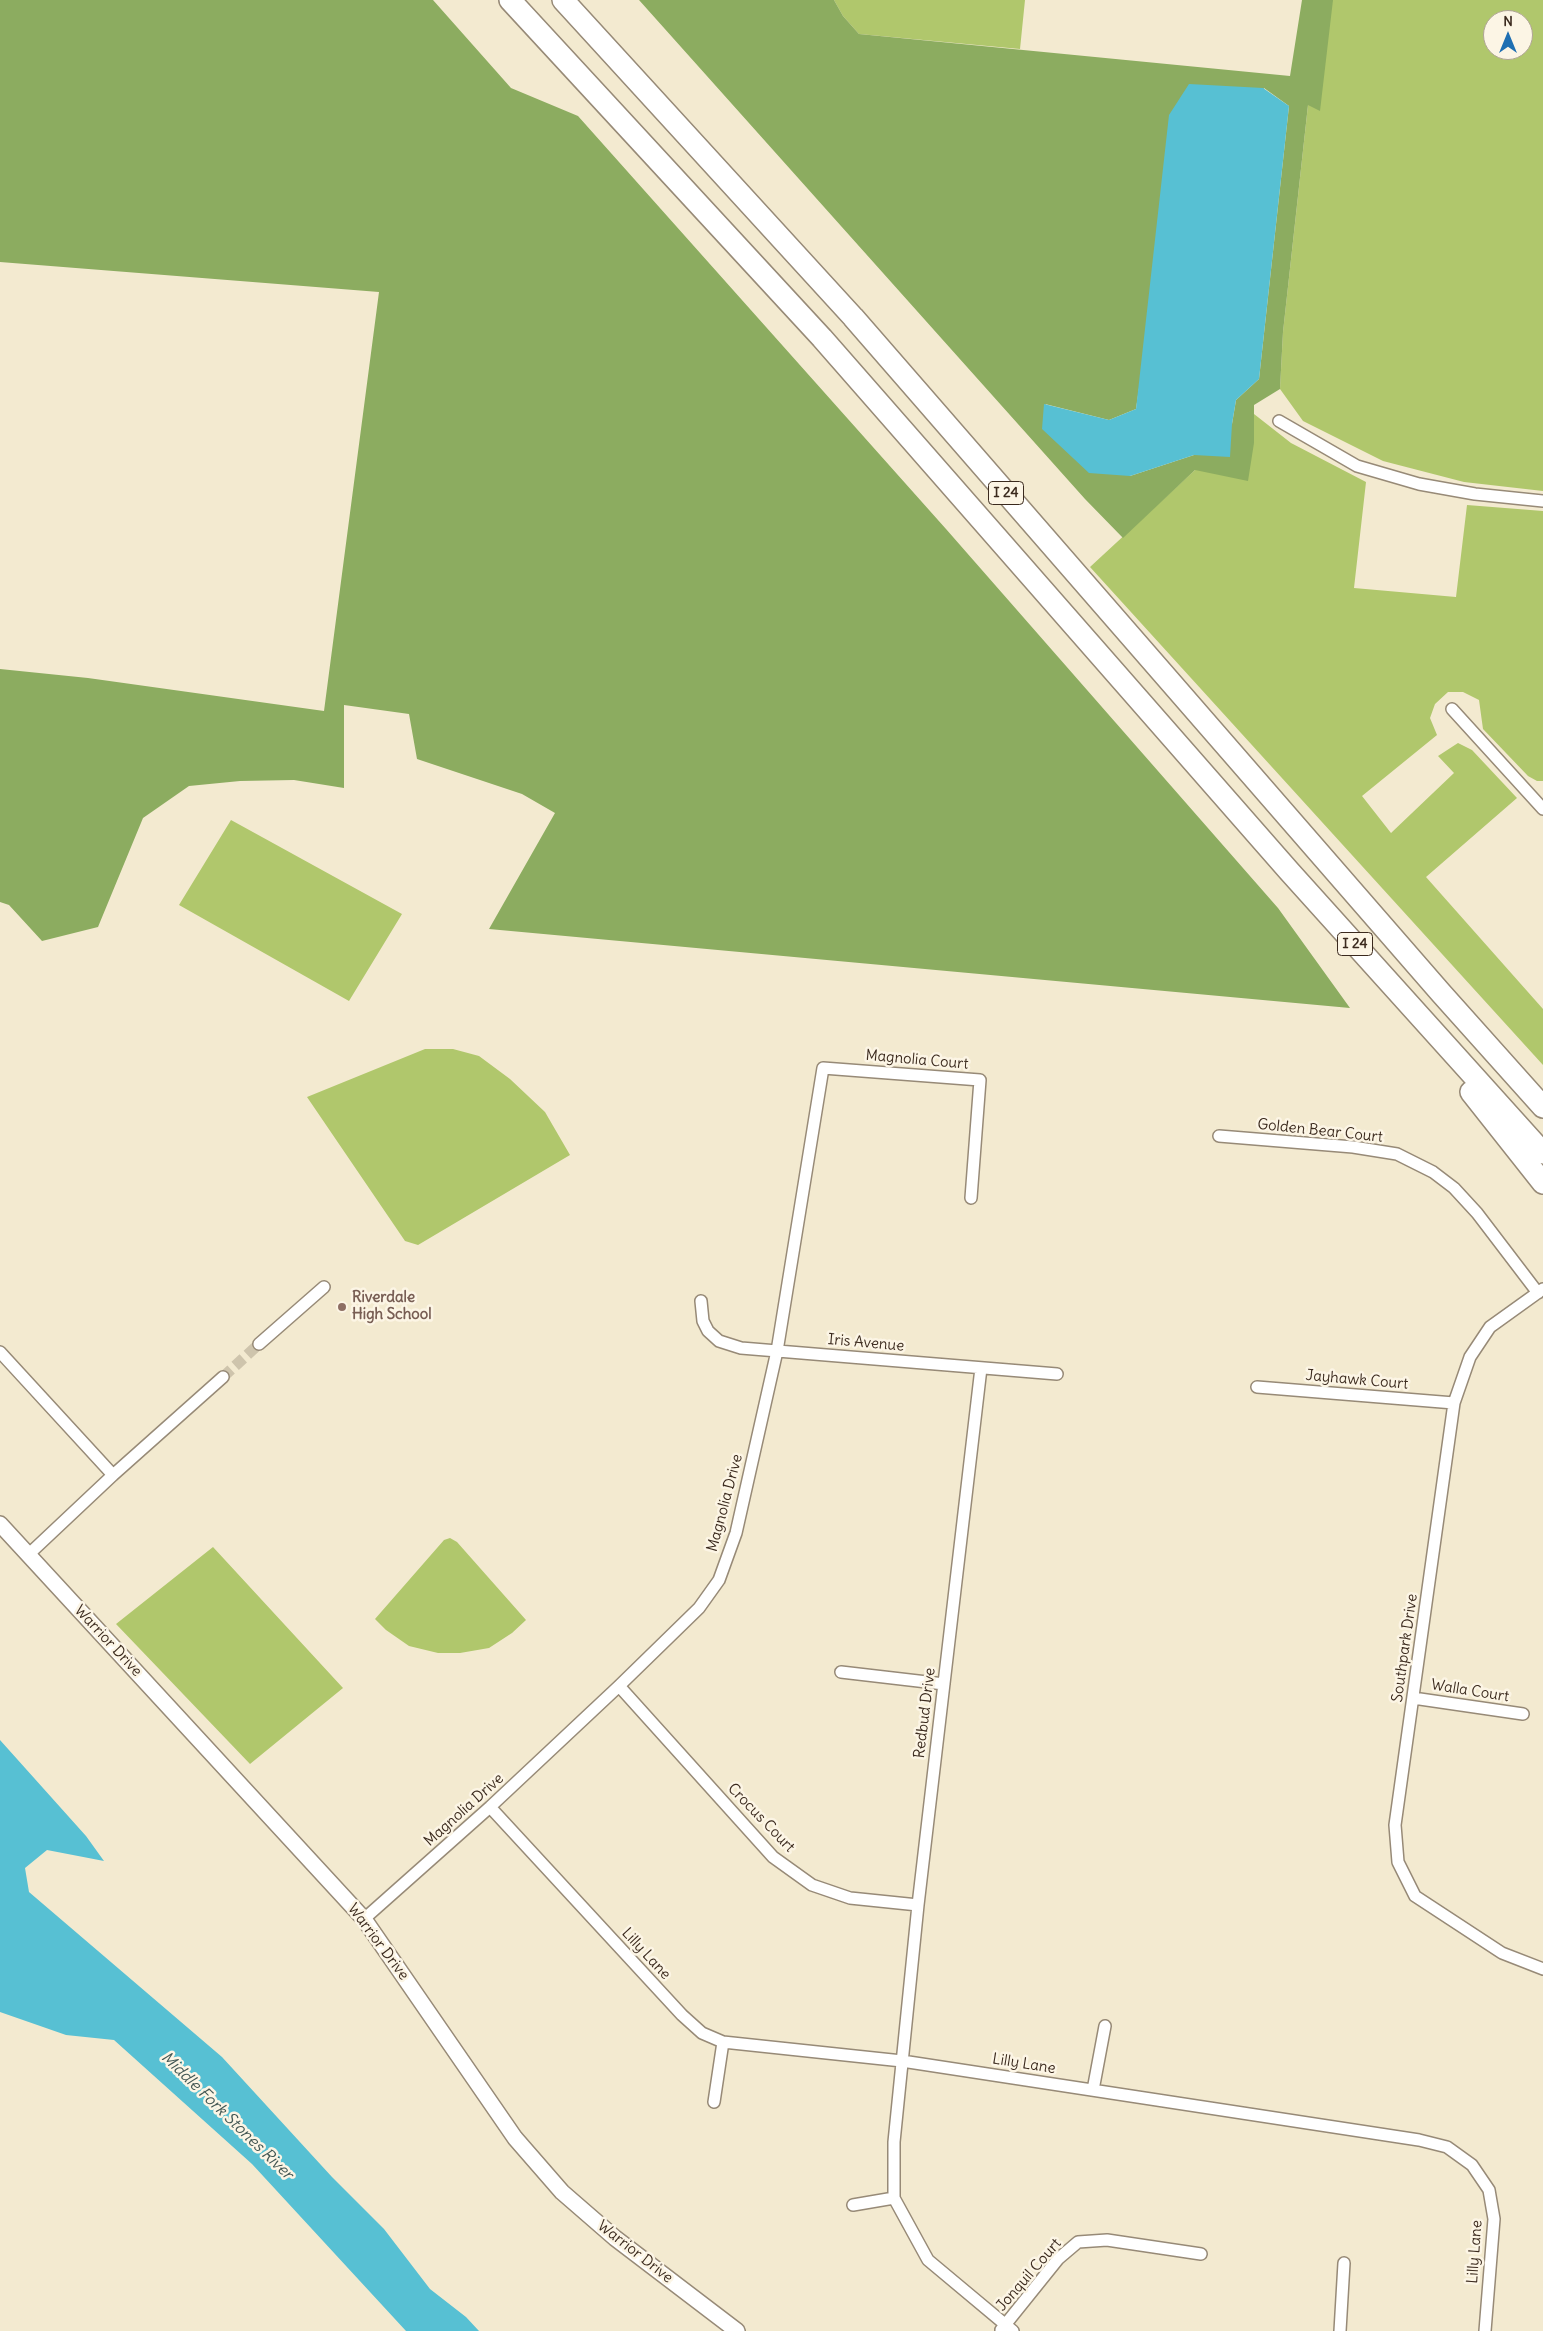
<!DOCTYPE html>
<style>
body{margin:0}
#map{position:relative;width:1543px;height:2331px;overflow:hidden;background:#f3ead0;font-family:Delius,sans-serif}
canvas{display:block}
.north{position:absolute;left:1483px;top:10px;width:50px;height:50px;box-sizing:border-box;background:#fcf5e5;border:1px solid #afa495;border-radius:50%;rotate:0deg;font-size:14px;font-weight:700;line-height:20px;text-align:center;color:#3b2a1e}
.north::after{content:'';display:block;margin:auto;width:18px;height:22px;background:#1f6fb2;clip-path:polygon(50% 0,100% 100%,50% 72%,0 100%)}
</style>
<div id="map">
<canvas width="1543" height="2331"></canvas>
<div class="north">N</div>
</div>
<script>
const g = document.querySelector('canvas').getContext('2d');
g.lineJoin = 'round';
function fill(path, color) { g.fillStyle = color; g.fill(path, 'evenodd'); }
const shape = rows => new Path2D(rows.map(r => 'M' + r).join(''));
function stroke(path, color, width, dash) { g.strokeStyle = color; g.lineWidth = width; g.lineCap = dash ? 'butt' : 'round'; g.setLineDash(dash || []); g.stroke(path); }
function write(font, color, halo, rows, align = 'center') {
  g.font = font + ' Delius,sans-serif'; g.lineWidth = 5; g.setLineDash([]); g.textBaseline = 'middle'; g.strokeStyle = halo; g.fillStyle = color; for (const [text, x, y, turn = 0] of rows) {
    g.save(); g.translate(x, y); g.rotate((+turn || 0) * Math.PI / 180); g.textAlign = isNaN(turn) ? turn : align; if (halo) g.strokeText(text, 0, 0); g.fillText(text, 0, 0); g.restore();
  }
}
fill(shape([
 [834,0,1025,0,1020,49,859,34,843,16],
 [1325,0,1543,0,1543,491,1464,482,1383,461,1303,421,1280,389,1283,332,1311,78],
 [1493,20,1523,20,1523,50,1493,50],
 [1254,414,1291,443,1366,482,1354,588,1456,597,1467,505,1543,511,1543,781,1537,781,1528,776,1483,729,1479,700,1463,692,1448,692,1435,704,1430,718,1437,735,1362,796,1391,833,1454,773,1438,756,1458,743,1472,750,1517,798,1426,877,1543,1009,1543,1065,1090,567,1195,470,1254,443],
 [231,820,402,914,349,1001,179,905],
 [425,1049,453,1049,479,1056,510,1079,545,1112,570,1155,418,1245,405,1241,307,1097],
 [450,1538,457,1542,526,1620,512,1633,489,1648,460,1653,438,1653,409,1646,386,1630,375,1619,444,1540],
 [213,1547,343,1688,250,1764,116,1624]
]), '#b0c76c');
fill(shape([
 [0,0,433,0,511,88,578,116,946,529,1278,908,1350,1008,489,929,555,813,522,794,417,759,409,714,344,705,344,788,294,780,240,781,189,786,143,818,98,927,42,941,9,905,0,902,0,669,88,678,324,711,379,292,0,262],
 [639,0,834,0,843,16,859,34,1290,76,1302,0,1333,0,1320,111,1308,105,1283,332,1280,389,1254,405,1254,443,1248,481,1195,470,1123,538,1085,499],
 [1264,88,1289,106,1259,379,1236,400,1232,424,1194,455,1130,476,1045,404,1109,420,1136,409,1140,381]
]), '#8cac60');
fill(shape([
 [1189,84,1263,88,1289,106,1259,379,1236,400,1232,424,1230,457,1194,455,1130,476,1089,473,1042,429,1044,404,1109,420,1136,409,1169,115],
 [0,1740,86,1836,104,1861,47,1850,25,1868,29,1892,222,2057,332,2177,384,2229,430,2289,466,2317,479,2331,406,2331,252,2164,114,2040,66,2035,0,2012]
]), '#57c0d3');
stroke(shape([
 [223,1377,259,1344]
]), '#cec4ac', 11, [11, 5.5]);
const minor = shape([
 [1279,421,1357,466,1419,484,1475,494,1543,501],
 [1452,709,1543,809],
 [1219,1136,1353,1147,1397,1154,1433,1172,1454,1188,1477,1213,1538,1293],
 [1543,1289,1490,1327,1470,1357,1454,1403,1395,1825,1398,1862,1415,1896,1502,1953,1543,1969],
 [701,1301,703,1321,708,1331,719,1341,741,1348,1057,1374],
 [259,1344,324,1287],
 [0,1352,113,1475],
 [981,1368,918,1905,894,2142,894,2198,928,2260,1013,2331],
 [1257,1387,1454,1403],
 [28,1555,113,1475,223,1377],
 [841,1672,944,1684],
 [619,1686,773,1857,812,1885,850,1898,918,1905],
 [1413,1698,1523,1714],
 [490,1807,682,2015,702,2033,723,2042,902,2061,1419,2140,1447,2147,1472,2165,1489,2190,1494,2219,1485,2331],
 [364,1919,490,1807,619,1686,699,1608,719,1580,736,1533,777,1351,823,1068,980,1080,971,1198],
 [1093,2090,1105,2026],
 [714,2102,723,2042],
 [853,2205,894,2198],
 [1001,2330,1058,2259,1078,2242,1107,2240,1201,2254],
 [1340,2331,1344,2263]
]);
const tertiary = shape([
 [0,1524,364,1919,515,2138,562,2192,615,2238,737,2331]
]);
const motorway = shape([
 [510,0,822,338,1289,871,1543,1153],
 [563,0,853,317,1441,993,1543,1107],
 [1471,1092,1543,1183]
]);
stroke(minor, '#978a77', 14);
stroke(tertiary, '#978a77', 18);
stroke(motorway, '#978a77', 24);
stroke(minor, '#fff', 11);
stroke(tertiary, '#fff', 15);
stroke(motorway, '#fff', 21);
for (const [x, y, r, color] of [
 [342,1307,5,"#8d6e63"]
]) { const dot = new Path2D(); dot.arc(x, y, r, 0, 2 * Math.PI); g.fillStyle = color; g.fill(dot); stroke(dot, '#fcf5e5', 2); }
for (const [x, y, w] of [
 [1006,493,35],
 [1355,944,35]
]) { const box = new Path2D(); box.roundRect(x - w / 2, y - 11.5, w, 23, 4); g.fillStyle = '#fcf5e5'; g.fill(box); stroke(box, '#3b2a1e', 1); }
write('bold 14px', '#3b2a1e', null, [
 ["I 24",1006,493],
 ["I 24",1355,944]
]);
write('15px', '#3b2a1e', '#fcf5e5', [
 ["Magnolia Court",917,1060,5],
 ["Golden Bear Court",1320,1131,6],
 ["Iris Avenue",866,1343,5],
 ["Jayhawk Court",1357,1380,5],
 ["Magnolia Drive",725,1503,-75],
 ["Warrior Drive",108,1641,47],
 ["Southpark Drive",1405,1648,-82],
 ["Walla Court",1470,1691,9],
 ["Redbud Drive",925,1713,-83],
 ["Magnolia Drive",464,1810,-42],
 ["Crocus Court",761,1818,46],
 ["Warrior Drive",378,1942,53],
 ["Lilly Lane",646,1954,47],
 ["Lilly Lane",1024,2064,9],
 ["Warrior Drive",635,2252,38],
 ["Lilly Lane",1475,2252,-86],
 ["Jonquil Court",1029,2275,-49]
]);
write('bold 15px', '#785e54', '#fcf5e5', [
 ["Riverdale",352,1298],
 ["High School",352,1315]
], 'left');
write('italic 16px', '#435754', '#fcf5e5', [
 ["Middle Fork Stones River",227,2116,44]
]);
</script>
